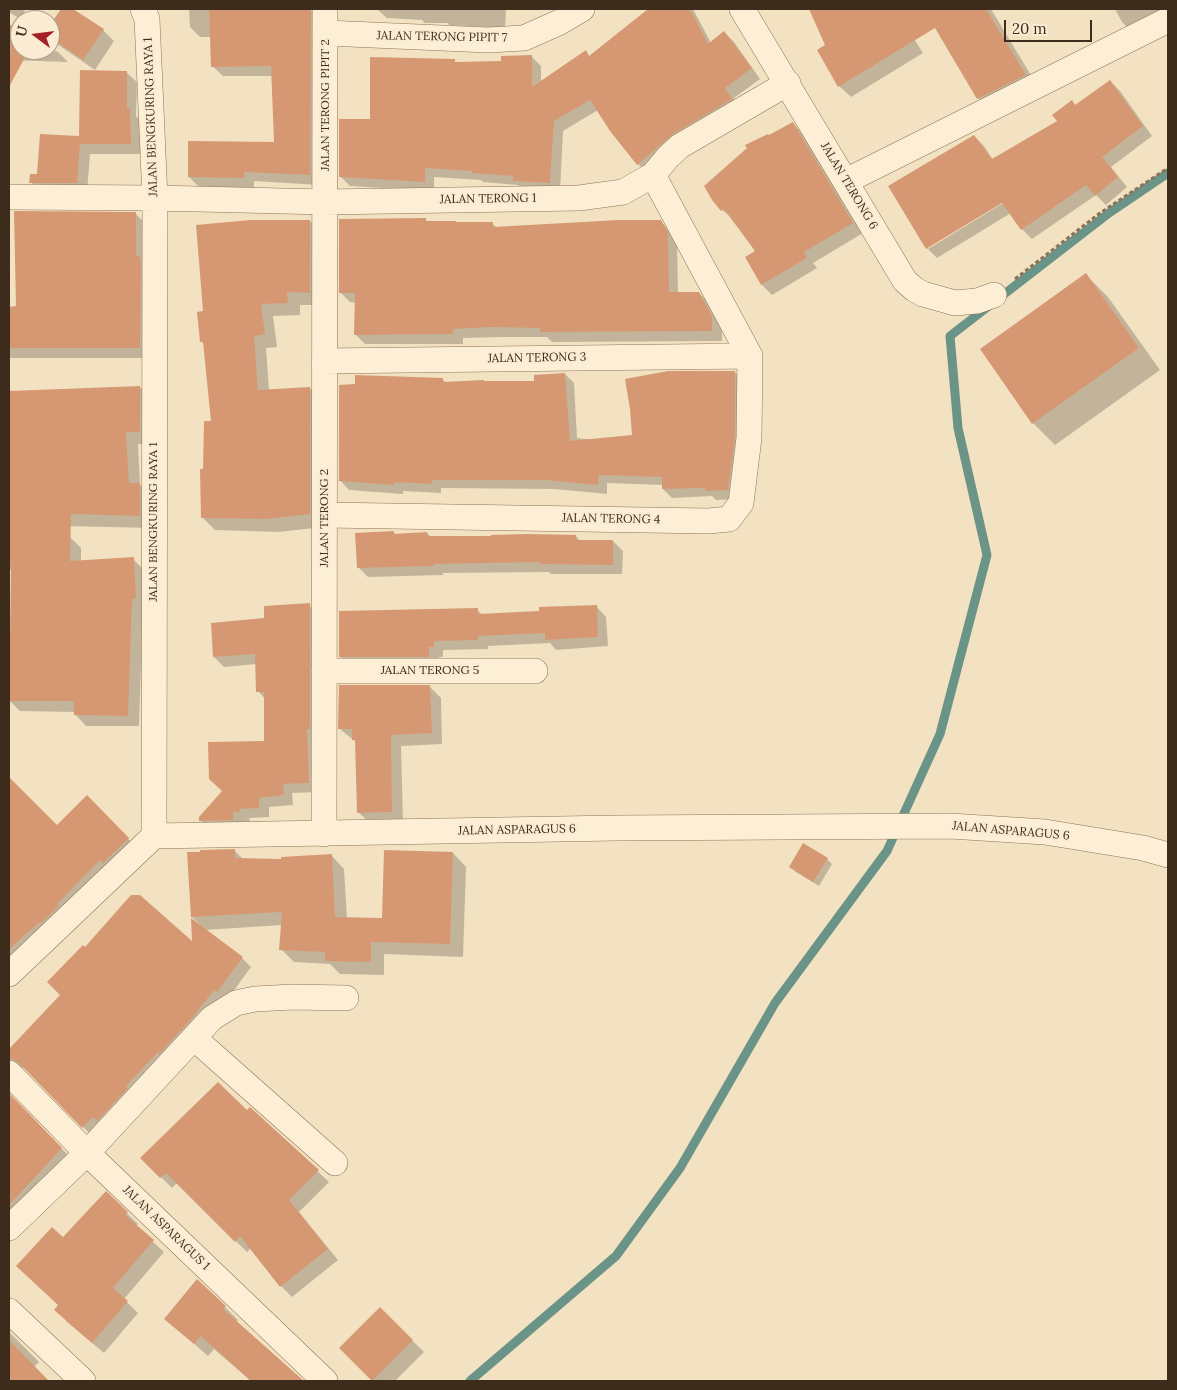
<!DOCTYPE html>
<style>
body{margin:0}
#map{position:relative;width:1177px;height:1390px;overflow:hidden;background:#f3e2c1;font-family:Lora,serif}
canvas{display:block}
.frame{position:absolute;inset:0;border:10px solid #3d2b1c;pointer-events:none}
.north{position:absolute;left:10px;top:10px;width:50px;height:50px;box-sizing:border-box;background:#f9ecd2;border:1px solid #ae9f89;border-radius:50%;rotate:285deg;font-size:14px;font-weight:700;line-height:20px;text-align:center;color:#3d2b1c}
.north::after{content:'';display:block;margin:auto;width:18px;height:22px;background:#a42026;clip-path:polygon(50% 0,100% 100%,50% 72%,0 100%)}
.scale{position:absolute;left:1004px;top:20px;width:88px;height:22px;box-sizing:border-box;border:2px solid #3d2b1c;border-top:0;padding-left:6px;font-size:15px;line-height:18px;white-space:nowrap;color:#3d2b1c;-webkit-text-stroke:4px #f9ecd2;paint-order:stroke}
</style>
<div id="map">
<canvas width="1177" height="1390"></canvas>
<div class="frame"></div>
<div class="north">U</div>
<div class="scale">20 m</div>
</div>
<script>
const g = document.querySelector('canvas').getContext('2d');
g.lineJoin = 'round';
function fill(path, color) { g.fillStyle = color; g.fill(path, 'evenodd'); }
const shape = rows => new Path2D(rows.map(r => 'M' + r).join(''));
function stroke(path, color, width, dash) { g.strokeStyle = color; g.lineWidth = width; g.lineCap = dash ? 'butt' : 'round'; g.setLineDash(dash || []); g.stroke(path); }
function write(font, color, halo, rows, align = 'center') {
  g.font = font + ' Lora,serif'; g.lineWidth = 4.5; g.setLineDash([]); g.textBaseline = 'middle'; g.strokeStyle = halo; g.fillStyle = color; for (const [text, x, y, turn = 0] of rows) {
    g.save(); g.translate(x, y); g.rotate((+turn || 0) * Math.PI / 180); g.textAlign = isNaN(turn) ? turn : align; if (halo) g.strokeText(text, 0, 0); g.fillText(text, 0, 0); g.restore();
  }
}
fill(shape([
 [9,9,26,9,20,19,9,12],
 [62,9,71,9,103,30,114,41,95,70,57,44,50,37,50,27],
 [189,9,272,9,272,10,310,9,320,19,320,185,254,181,254,188,199,187,189,177,275,143,273,76,223,76,212,66,212,37,200,37,190,27],
 [377,9,506,9,505,28,449,25,448,23,425,23,422,20,387,18],
 [650,9,693,9,711,43,724,32,734,42,760,79,734,98,741,109,647,173,638,164,598,110,563,131,560,192,524,190,518,185,483,182,481,180,434,177,434,191,350,186,340,176,371,120,454,60,457,64,502,62,532,57,541,66,541,82,585,52,590,57],
 [811,9,893,9,902,19,923,53,851,97,839,86,827,46],
 [952,9,991,9,1041,92,995,115,978,98,932,21],
 [1115,9,1162,9,1165,14,1133,33,1122,22],
 [9,25,20,31,20,50,50,50,50,48,58,52,68,62,9,60],
 [126,72,137,82,136,116,140,120,141,154,90,154,87,193,41,193,31,182,81,138],
 [1110,81,1120,91,1152,136,1111,167,1127,187,1106,205,1096,195,1032,239,1022,229,1011,213,937,258,928,249,1008,200,1006,198,928,246,928,249,927,248,974,136,984,146,993,160,1059,122,1076,106],
 [793,123,803,134,863,233,813,263,817,268,772,295,762,285,746,258,756,252,733,219,722,210,769,137],
 [136,214,146,224,151,358,9,358,9,308,18,308],
 [425,219,428,222,492,223,497,228,660,221,670,231,677,244,678,293,699,293,709,303,722,327,722,341,552,342,547,337,502,337,463,338,463,344,365,344,355,334,356,303,350,302,340,292],
 [310,221,323,234,322,305,300,305,300,315,273,316,277,347,266,348,269,390,310,388,322,401,322,527,279,532,215,530,202,517,204,470,212,422,204,344,202,342,204,312],
 [1086,275,1108,297,1160,370,1055,445,1033,423],
 [735,372,744,381,737,499,716,500,712,496,672,498,663,489,663,485,607,483,607,494,555,489,441,488,441,493,403,491,403,494,349,490,340,480,443,380,447,383,536,382,565,374,574,383,577,438,593,440,634,436],
 [140,387,152,400,152,444,138,444,140,485,152,497,152,528,64,526,20,513,9,502,9,392],
 [393,532,397,535,427,533,431,537,576,536,580,541,613,541,623,551,622,574,551,574,549,572,443,573,443,575,368,577,359,568],
 [70,537,81,548,81,562,133,559,144,570,139,726,86,726,75,714,75,712,20,711,9,700,12,572,9,568,9,540],
 [309,605,319,615,318,792,292,793,293,805,269,807,269,817,249,818,250,821,242,822,242,830,210,830,200,820,266,742,265,699,258,691,256,664,224,667,214,657,266,620],
 [596,606,606,617,608,646,556,650,550,643,488,646,488,649,443,650,443,657,439,657,439,666,350,666,340,656,477,609,482,615,540,612],
 [430,687,441,698,442,744,401,746,403,822,370,823,358,812,357,743,340,729],
 [9,784,15,784,57,827,87,796,137,848,9,966],
 [234,850,244,860,283,860,331,855,344,869,347,919,383,919,453,853,466,867,463,957,384,954,384,975,340,974,330,964,294,962,281,949,282,925,205,930,242,958,251,967,227,1000,92,1136,29,1071,24,1068,15,1068,9,1071,9,1051,62,995,86,949,194,944,200,925,192,917],
 [827,859,832,864,819,886,796,872,790,867],
 [9,1095,71,1158,9,1223],
 [250,1109,329,1182,299,1212,338,1260,292,1297,281,1286,251,1248,247,1252,177,1183,172,1188,142,1158,247,1112],
 [106,1193,138,1224,136,1226,164,1252,124,1299,138,1313,104,1353,66,1321,59,1306,63,1239],
 [225,1307,238,1320,236,1322,302,1381,251,1381,214,1349,208,1356,166,1319],
 [380,1309,424,1352,395,1381,374,1381,341,1348],
 [9,1332,39,1362,34,1367,48,1381,9,1381]
]), '#0003');
stroke(shape([
 [470,1381,616,1256,680,1168,775,1003,887,851,940,734,987,555,958,428,950,336,1109,213,1168,173]
]), '#6a9488', 9);
fill(shape([
 [61,9,73,9,104,29,83,60,50,37,50,25],
 [209,9,311,9,310,175,244,172,244,178,188,177,188,141,274,142,271,66,211,67],
 [648,9,690,9,708,44,724,31,752,68,725,88,732,99,673,134,637,165,610,131,590,100,554,121,550,183,513,181,513,176,472,173,472,171,425,168,425,182,339,177,339,119,370,119,370,57,455,59,455,62,501,61,501,56,532,55,532,87,586,50,589,56],
 [809,9,986,9,1026,75,977,99,935,28,838,87,817,50,825,45],
 [9,24,20,30,20,50,29,50,9,87],
 [80,70,127,71,127,109,130,108,131,144,80,144,77,183,29,183,30,174,37,174,40,134,79,136],
 [1110,80,1143,126,1102,157,1118,177,1095,196,1086,185,1021,230,1002,203,926,249,888,186,974,135,992,159,1057,121,1052,115,1072,100,1075,105],
 [793,122,853,223,804,252,807,258,761,285,745,257,755,251,724,209,721,211,712,200,704,186,747,148,745,145,768,134,769,135],
 [14,211,136,212,136,256,140,256,141,264,140,348,9,348,9,307,16,306],
 [426,218,426,221,456,221,456,222,493,222,493,227,619,220,661,220,668,233,669,292,699,292,712,316,712,331,540,332,540,328,491,327,453,329,453,334,354,335,355,293,339,293,339,219],
 [251,220,310,220,310,293,287,292,288,303,261,304,265,334,254,336,258,390,310,387,310,514,266,519,201,518,200,469,203,469,204,421,211,421,203,342,200,342,197,312,203,311,196,225],
 [1086,273,1139,348,1032,424,980,349],
 [668,371,735,371,735,437,728,490,705,491,705,488,662,489,662,477,599,475,598,485,545,480,432,480,432,484,394,482,394,485,339,481,339,385,355,384,355,375,443,378,443,382,484,380,484,381,534,381,534,375,565,373,570,441,632,435,630,409,625,379],
 [140,386,140,432,126,432,129,483,140,483,140,516,71,514,70,561,134,557,136,598,132,599,128,716,74,715,74,701,9,701,11,566,9,566,9,391],
 [394,531,394,534,427,532,428,536,491,536,491,535,527,534,576,535,576,540,613,540,613,565,540,564,540,562,434,564,434,566,357,568,355,533],
 [310,603,310,729,307,729,309,783,283,784,284,795,259,798,259,808,240,809,240,812,233,812,233,820,199,821,199,817,222,791,209,779,208,742,264,741,264,692,256,692,255,654,213,657,211,623,264,618,264,606],
 [597,605,598,637,545,640,545,633,478,636,478,640,434,641,434,647,429,647,429,657,339,657,339,611,478,608,478,614,539,611,539,607],
 [339,685,430,685,432,733,391,735,392,812,357,813,355,740,352,740,352,729,338,729],
 [9,777,57,825,87,795,129,838,103,863,100,860,57,904,59,906,41,923,40,922,9,949],
 [803,843,828,858,813,882,789,867],
 [235,849,235,858,281,859,281,857,332,854,335,917,382,918,384,850,453,852,450,944,371,942,371,962,325,961,325,952,279,950,282,912,191,917,187,852,200,852,200,850],
 [131,895,140,895,192,941,191,918,243,957,217,992,214,990,193,1017,159,1054,158,1052,126,1086,128,1088,97,1121,93,1117,82,1128,19,1063,13,1059,9,1059,9,1049,60,995,47,982,83,945,85,947],
 [218,1082,247,1110,250,1107,319,1170,289,1200,328,1249,280,1287,240,1236,235,1242,166,1173,160,1178,140,1158],
 [9,1093,62,1148,9,1205],
 [106,1191,128,1212,125,1215,154,1240,113,1288,128,1301,92,1343,54,1310,58,1305,16,1266,52,1227,63,1237],
 [197,1279,226,1306,223,1309,304,1381,251,1381,201,1336,194,1344,164,1319],
 [380,1307,413,1340,372,1381,339,1348],
 [9,1340,49,1381,9,1381]
]), '#d59873');
const street = shape([
 [742,9,905,281,914,289,923,294,955,303,977,301,994,295],
 [326,33,488,40,524,38,560,22,582,9],
 [846,181,1168,20],
 [9,197,155,198,326,202,579,198,623,192,653,175,668,157,680,146,788,83],
 [324,361,750,356],
 [325,515,709,521,729,519,741,503,749,438,750,356,653,175],
 [324,671,535,671],
 [324,834,325,9],
 [154,836,617,828,950,826,1045,832,1143,848,1168,855],
 [9,974,154,836,155,198,147,19,143,9],
 [194,1038,335,1163],
 [9,1073,87,1153,325,1381],
 [9,1228,87,1153,212,1018,236,1003,255,999,293,997,346,998],
 [9,1311,83,1381]
]);
stroke(street, '#8e7257', 26);
stroke(shape([
 [1015,279,1100,213,1168,168]
]), '#8e7257', 3, [4, 2.5]);
stroke(street, '#fcefd6', 25);
write('12px', '#3d2b1c', '#f9ecd2', [
 ["JALAN TERONG PIPIT 7",442,37,1],
 ["JALAN TERONG PIPIT 2",326,105,-90],
 ["JALAN BENGKURING RAYA 1",151,117,-92],
 ["JALAN TERONG 6",849,186,59],
 ["JALAN TERONG 1",488,199,-1],
 ["JALAN TERONG 3",537,358,-1],
 ["JALAN TERONG 2",325,518,-90],
 ["JALAN TERONG 4",611,519,1],
 ["JALAN BENGKURING RAYA 1",154,522,-90],
 ["JALAN TERONG 5",430,671],
 ["JALAN ASPARAGUS 6",517,830,-1],
 ["JALAN ASPARAGUS 6",1011,831,5],
 ["JALAN ASPARAGUS 1",166,1228,44]
]);
</script>
